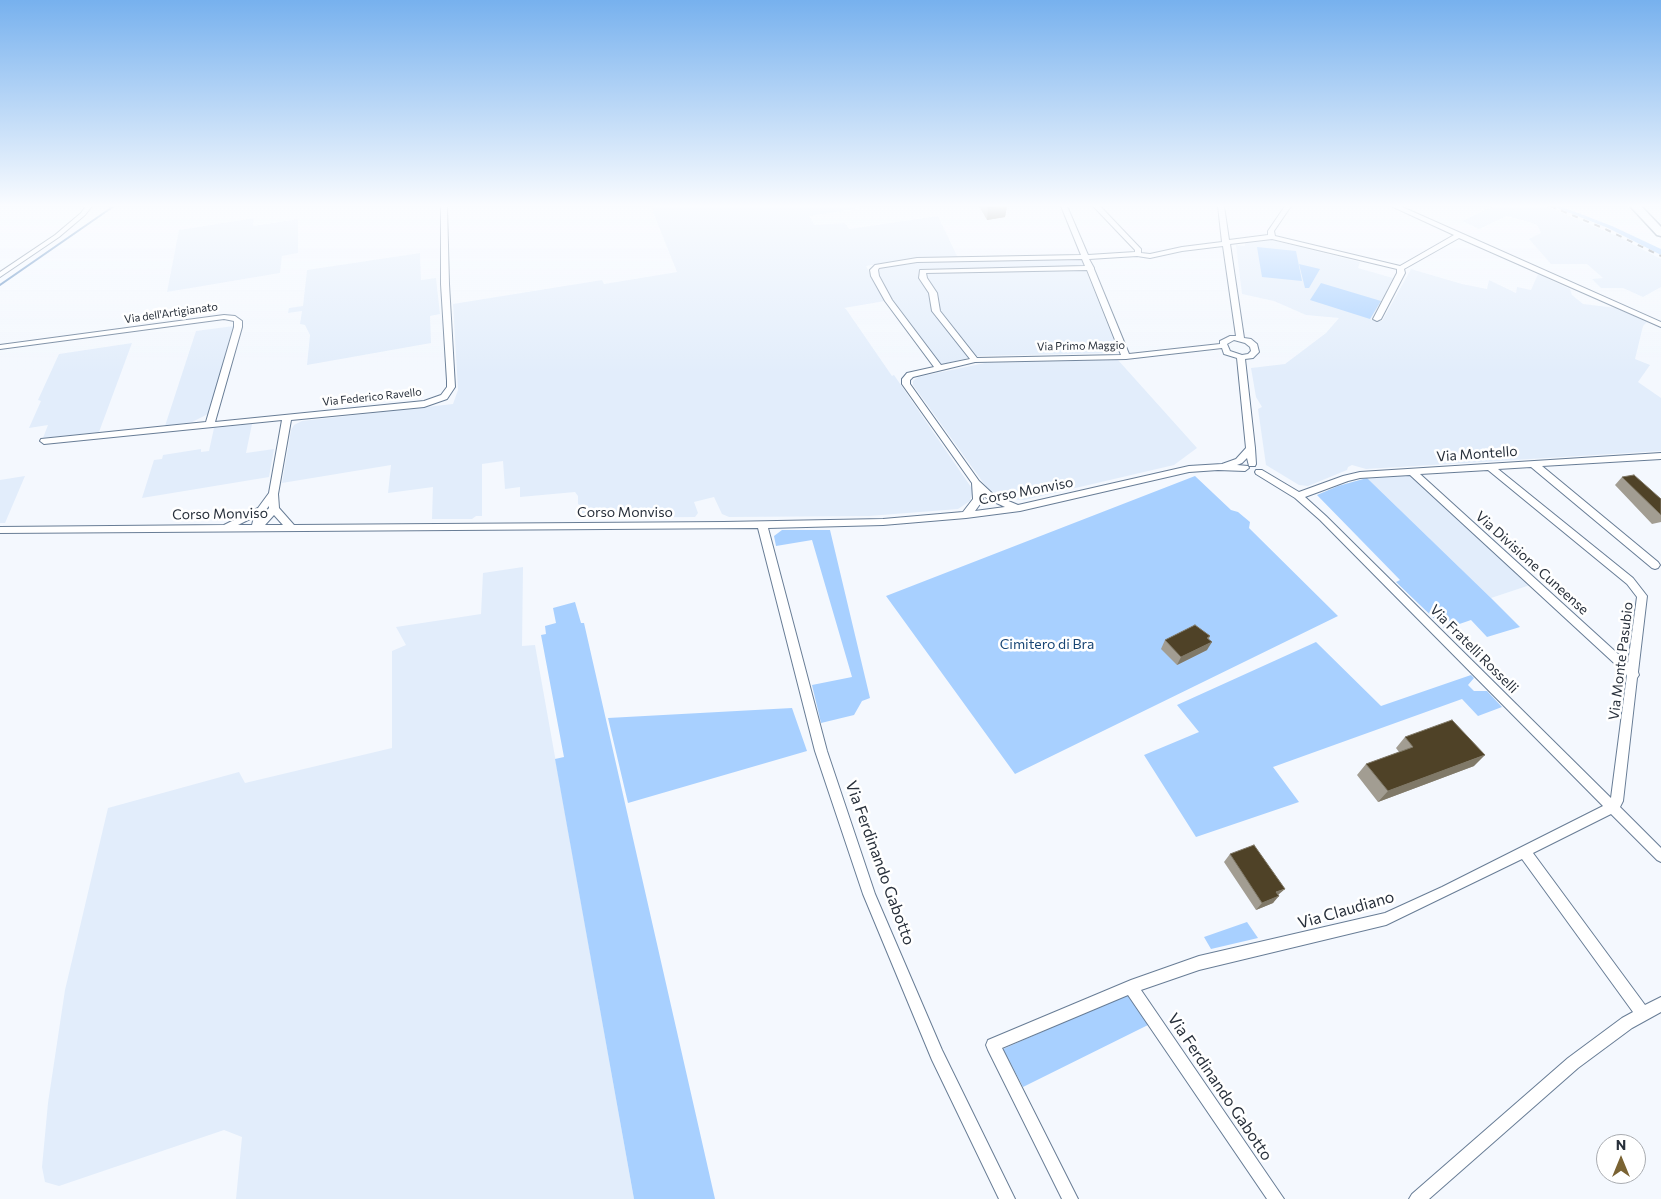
<!DOCTYPE html>
<style>
body{margin:0}
#map{position:relative;width:1661px;height:1199px;overflow:hidden;background:#f4f8fe;font-family:Commissioner,sans-serif}
canvas{display:block}
.north{position:absolute;left:1596px;top:1134px;width:50px;height:50px;box-sizing:border-box;background:#fff;border:1px solid #a9acb1;border-radius:50%;rotate:0deg;font-size:14px;font-weight:700;line-height:20px;text-align:center;color:#28303b}
.north::after{content:'';display:block;margin:auto;width:18px;height:22px;background:#7a6333;clip-path:polygon(50% 0,100% 100%,50% 72%,0 100%)}
</style>
<div id="map">
<canvas width="1661" height="1199"></canvas>
<div class="north">N</div>
</div>
<script>
const g = document.querySelector('canvas').getContext('2d');
g.lineJoin = 'round';
function fill(path, color) { g.fillStyle = color; g.fill(path, 'evenodd'); }
const shape = rows => new Path2D(rows.map(r => 'M' + r).join(''));
function stroke(path, color, width, dash) { g.strokeStyle = color; g.lineWidth = width; g.lineCap = dash ? 'butt' : 'round'; g.setLineDash(dash || []); g.stroke(path); }
function write(font, color, halo, rows, align = 'center') {
  g.font = font + ' Commissioner,sans-serif'; g.lineWidth = 5; g.setLineDash([]); g.textBaseline = 'middle'; g.strokeStyle = halo; g.fillStyle = color; for (const [text, x, y, turn = 0] of rows) {
    g.save(); g.translate(x, y); g.rotate((+turn || 0) * Math.PI / 180); g.textAlign = isNaN(turn) ? turn : align; if (halo) g.strokeText(text, 0, 0); g.fillText(text, 0, 0); g.restore();
  }
}
fill(shape([
 [654,206,858,206,859,208,851,210,809,216,815,225,843,223,846,224,849,229,938,216,958,258,902,260,866,266,885,301,844,308,846,309,892,376,894,375,973,490,970,501,958,509,869,516,729,517,722,514,714,497,694,502,698,513,695,517,582,518,582,506,578,504,578,496,575,492,520,497,520,487,505,489,503,461,482,464,482,516,476,516,472,519,432,519,433,487,388,493,391,465,282,483,291,430,294,425,302,421,453,404,458,390,453,304,602,280,604,284,677,272,653,212],
 [1494,206,1545,206,1617,236,1661,259,1661,287,1643,297,1623,288,1601,288,1592,279,1603,278,1587,264,1551,264,1529,239,1541,233,1537,225,1532,223,1507,216,1479,229,1462,221],
 [254,218,253,226,298,219,298,253,282,256,280,273,167,292,179,230],
 [1268,239,1360,262,1358,268,1393,278,1371,320,1382,321,1411,269,1462,284,1487,289,1489,280,1516,293,1517,287,1531,290,1538,274,1570,289,1572,295,1583,304,1617,308,1647,322,1643,326,1635,359,1650,365,1638,382,1661,398,1661,451,1366,469,1352,465,1348,467,1347,470,1308,486,1299,485,1266,465,1258,409,1262,407,1256,397,1251,368,1285,364,1326,333,1339,318,1306,315,1274,301,1242,294,1236,245,1245,246,1245,242],
 [420,253,421,280,436,278,440,314,430,316,431,343,307,365,310,335,305,325,300,324,302,311,288,313,289,308,303,306,307,270],
 [1081,258,1118,351,1117,353,976,356,939,365,902,316,878,276,878,272,882,267,915,262],
 [234,326,208,414,192,422,165,426,196,331],
 [132,343,99,432,43,438,48,425,29,428,41,401,38,400,59,354],
 [1118,360,1197,448,1174,465,1024,500,1003,499,987,488,913,385,913,381,918,377,985,363],
 [252,424,246,453,274,449,269,477,142,498,154,460,162,459,163,455,201,449,201,452,209,451,214,428],
 [1412,475,1530,585,1491,598,1367,478],
 [25,476,5,523,0,523,0,480],
 [523,567,522,646,535,645,634,1199,236,1199,242,1137,224,1130,59,1186,45,1182,42,1167,48,1103,65,990,108,808,239,772,245,783,392,748,392,651,406,645,396,627,481,614,483,573]
]), '#e2edfb');
fill(shape([
 [1552,206,1560,206,1612,226,1661,249,1661,255,1608,228],
 [1257,247,1296,251,1302,281,1262,277],
 [1299,264,1320,269,1309,288,1305,288],
 [1321,283,1381,301,1370,319,1310,300],
 [1195,476,1231,510,1238,512,1250,522,1249,528,1338,616,1015,774,886,596],
 [1367,478,1491,598,1520,627,1487,637,1471,620,1445,629,1396,582,1400,580,1317,495,1338,486],
 [782,530,830,530,870,698,862,701,854,715,821,723,812,685,852,677,812,540,776,546,774,536],
 [575,602,581,623,584,623,715,1199,634,1199,555,759,564,757,541,635,546,634,545,626,556,623,553,608],
 [1316,642,1381,706,1471,675,1474,678,1468,685,1474,691,1487,691,1502,707,1478,716,1462,699,1273,767,1299,802,1196,837,1144,755,1199,732,1177,705],
 [792,708,807,751,628,803,608,718],
 [1247,922,1258,938,1211,949,1204,937],
 [1128,994,1148,1025,1023,1087,1003,1049]
]), '#a8d0ff');
stroke(shape([
 [0,285,114,206]
]), '#5888bf', 2);
const minor = shape([
 [86,206,92,206,85,215,59,237,0,277,0,272,55,235,81,213,86,206],
 [441,206,447,206,449,284,455,387,447,399,424,407,291,420,278,494,279,508,294,525,724,522,883,519,963,512,973,499,972,483,902,384,902,379,907,373,934,367,885,301,871,276,870,270,875,265,917,258,1081,255,1061,206,1067,206,1088,255,1135,252,1135,250,1093,206,1100,206,1141,249,1141,253,1150,254,1182,247,1222,242,1218,206,1224,206,1229,240,1268,235,1268,231,1285,206,1291,206,1274,231,1275,236,1400,266,1454,235,1391,206,1400,206,1661,322,1661,327,1459,238,1404,269,1405,273,1381,319,1377,321,1373,319,1397,273,1397,269,1272,239,1230,244,1244,338,1251,339,1257,344,1259,352,1253,358,1245,359,1255,448,1256,464,1255,466,1249,466,1247,458,1242,463,1237,465,1248,466,1249,468,1245,471,1218,470,1189,472,1020,511,966,518,883,525,768,528,827,751,875,894,942,1050,1015,1199,999,1199,932,1060,863,894,815,751,758,528,0,533,0,527,224,525,258,508,269,493,282,420,44,444,40,441,41,439,206,422,234,327,234,321,224,319,0,349,0,345,224,315,235,316,242,321,242,327,215,422,424,401,441,395,447,387,447,381,441,284,441,206],
 [1223,246,1236,336,1230,336,1220,341,1220,344,1129,354,1094,269,1094,268,1089,259,1137,256,1150,258,1182,251,1223,246],
 [1082,259,1085,266,920,270,919,278,929,293,932,311,970,359,941,365,892,300,879,276,878,270,879,268,917,262,1082,259],
 [1087,270,1121,355,977,358,940,311,937,293,927,278,926,273,1087,270],
 [1234,340,1245,343,1250,347,1251,351,1248,354,1242,355,1230,351,1227,344,1234,340],
 [1222,348,1224,354,1237,358,1246,448,1236,459,1222,464,1189,466,1018,505,994,495,979,481,910,384,910,380,913,377,975,362,1126,359,1222,348],
 [982,494,988,499,1005,507,975,511,983,500,982,494],
 [269,506,269,508,264,514,265,511,269,506],
 [274,515,283,525,265,525,274,515],
 [254,517,252,525,238,525,254,517],
 [1661,453,1661,459,1542,466,1658,562,1660,565,1658,568,1655,569,1652,568,1531,467,1498,469,1633,578,1647,596,1638,672,1639,675,1637,678,1623,801,1620,807,1661,848,1661,862,1657,860,1611,814,1533,853,1645,1005,1661,997,1661,1012,1632,1028,1578,1068,1429,1199,1409,1199,1412,1194,1568,1058,1622,1018,1633,1012,1522,859,1386,925,1199,970,1141,990,1284,1199,1267,1199,1128,995,1002,1048,1078,1199,1062,1199,988,1050,986,1045,988,1040,1131,980,1199,956,1385,913,1442,887,1603,806,1320,520,1295,498,1256,474,1255,472,1256,470,1262,470,1299,492,1343,476,1360,472,1661,453],
 [1488,470,1627,584,1637,597,1628,663,1420,474,1488,470],
 [1410,475,1627,675,1611,798,1326,516,1305,497,1348,481,1360,478,1410,475]
]);
const primary = shape([
 [1630,206,1641,206,1661,227,1661,236,1657,235,1630,206]
]);
stroke(minor, '#687d96', 2);
stroke(primary, '#687d96', 3);
fill(minor, '#fff');
fill(primary, '#fff');
stroke(shape([
 [1550,206,1603,228,1661,256]
]), '#787f88', 2, [6, 6]);
fill(shape([
 [979,206,1007,206,1005,217,987,220],
 [1622,477,1661,499,1661,522,1652,524,1615,485],
 [1210,636,1209,639,1207,650,1177,665,1161,649,1165,640],
 [1405,737,1474,766,1378,802,1357,775,1366,764,1399,752,1396,748],
 [1230,854,1278,895,1273,903,1256,910,1224,862]
]), '#a29d92');
fill(shape([
 [1007,206,1005,217,987,220,988,209],
 [1212,642,1207,650,1177,665,1181,657],
 [1485,755,1474,766,1378,802,1388,791],
 [1285,889,1278,895,1276,892],
 [1279,896,1273,903,1256,910,1262,903]
]), '#807968');
const building = shape([
 [987,206,1006,206,988,209,987,206],
 [1634,475,1661,499,1661,515,1622,477,1634,475],
 [1195,625,1210,636,1207,638,1212,642,1181,657,1165,640,1195,625],
 [1452,720,1485,755,1388,791,1366,764,1413,747,1405,737,1452,720],
 [1254,845,1285,889,1276,892,1279,896,1262,903,1230,854,1254,845]
]);
fill(building, '#4f4227');
stroke(building, '#807968', 1);
const sky = g.createLinearGradient(0, 0, 0, 374);
sky.addColorStop(0, '#77b1ee');
sky.addColorStop(0.55, '#fafcff');
sky.addColorStop(1, '#fafcff00');
g.fillStyle = sky;
g.fillRect(0, 0, 1661, 374);
write('11px', '#28303b', '#fff', [
 ["Via dell'Artigianato",171,313,-8],
 ["Via Primo Maggio",1081,346,-1],
 ["Via Federico Ravello",372,397,-6]
]);
write('14px', '#28303b', '#fff', [
 ["Via Montello",1477,454,-4],
 ["Corso Monviso",1026,491,-11],
 ["Corso Monviso",625,512],
 ["Corso Monviso",220,514,-1],
 ["Via Divisione Cuneense",1532,563,42],
 ["Via Fratelli Rosselli",1474,649,45],
 ["Via Monte Pasubio",1621,661,-83]
]);
write('14px', '#194675', '#fff', [
 ["Cimitero di Bra",1047,644]
]);
write('16px', '#28303b', '#fff', [
 ["Via Ferdinando Gabotto",880,863,70],
 ["Via Claudiano",1346,910,-16],
 ["Via Ferdinando Gabotto",1220,1087,56]
]);
</script>
